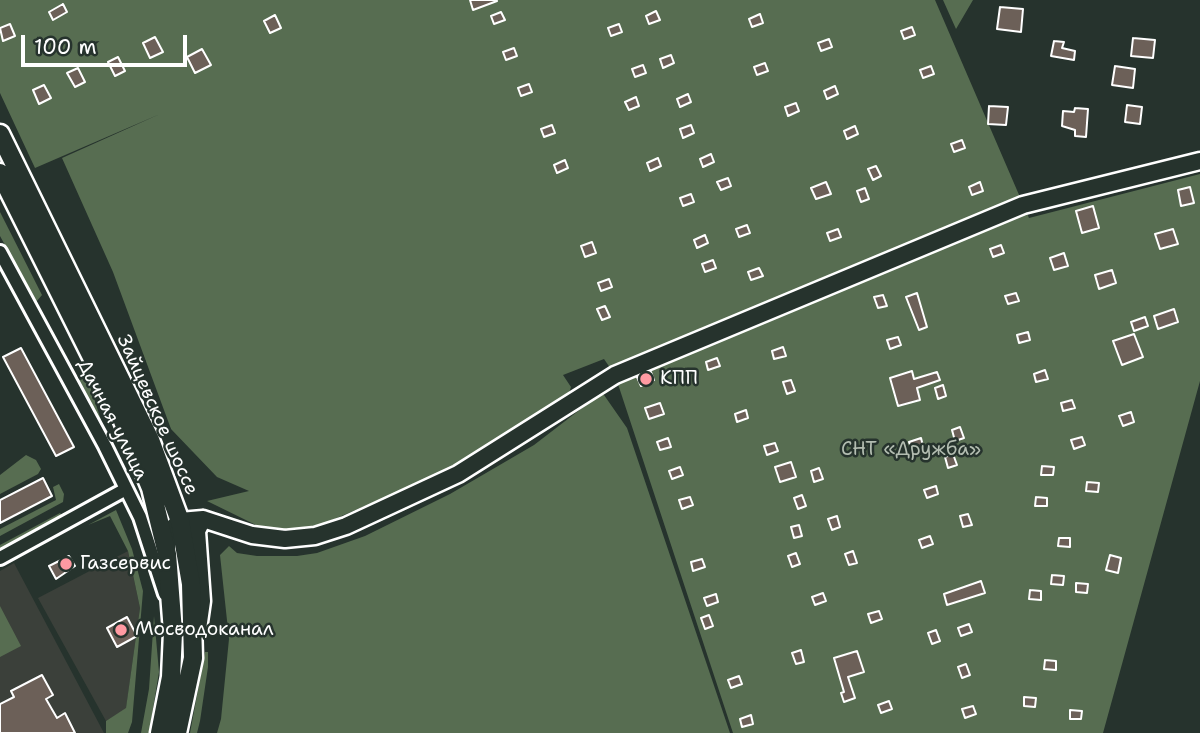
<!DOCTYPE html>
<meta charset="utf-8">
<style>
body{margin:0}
#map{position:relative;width:1200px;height:733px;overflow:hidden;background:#26332d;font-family:"Shantell Sans",sans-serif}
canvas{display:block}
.scale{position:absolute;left:21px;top:35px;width:166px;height:32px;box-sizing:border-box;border:4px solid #fff;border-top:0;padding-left:9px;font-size:21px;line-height:24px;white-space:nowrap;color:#fff;-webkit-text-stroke:5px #26332d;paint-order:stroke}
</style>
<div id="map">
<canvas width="1200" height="733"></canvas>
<div class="scale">100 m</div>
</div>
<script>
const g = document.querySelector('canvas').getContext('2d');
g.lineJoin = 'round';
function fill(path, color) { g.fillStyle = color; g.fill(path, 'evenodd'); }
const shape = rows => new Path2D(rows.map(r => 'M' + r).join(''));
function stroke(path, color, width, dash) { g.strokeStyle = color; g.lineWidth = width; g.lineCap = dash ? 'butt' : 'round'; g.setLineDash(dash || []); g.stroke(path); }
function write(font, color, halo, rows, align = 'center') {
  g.font = font + ' "Shantell Sans",sans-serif'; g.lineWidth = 5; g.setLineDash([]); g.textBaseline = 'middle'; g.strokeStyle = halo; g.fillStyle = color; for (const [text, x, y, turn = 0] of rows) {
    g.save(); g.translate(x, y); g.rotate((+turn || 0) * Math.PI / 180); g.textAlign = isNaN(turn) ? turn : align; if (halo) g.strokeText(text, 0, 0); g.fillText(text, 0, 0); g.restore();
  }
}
fill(shape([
 [128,551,140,608,126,709,106,721,38,598],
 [14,563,104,733,0,733,0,571]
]), '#3b403a');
fill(shape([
 [0,0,935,0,1029,218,1200,174,1200,381,1103,733,733,733,615,375,604,359,563,375,571,387,569,393,483,451,438,475,325,523,292,531,258,526,207,501,249,491,217,477,171,429,113,272,62,158,160,114,35,168,0,93],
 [943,0,973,0,956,29],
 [0,212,42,295,36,302,0,236],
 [87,377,101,420,103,426,78,381],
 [599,395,604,395,627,428,730,733,217,733,221,719,229,639,220,555,229,546,237,553,257,556,297,556,317,553,365,536,450,494,534,445],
 [26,455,36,460,41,469,38,474,0,494,0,475],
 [59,484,64,494,63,502,0,536,0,529,56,500,53,487],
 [116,510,132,549,143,591,132,722,128,733,106,733,106,721,126,708,140,608,128,551,110,516,88,525],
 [60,513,63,517,0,553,0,545],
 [0,606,21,646,0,657],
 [154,616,159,672,149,733,141,733,149,689],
 [205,652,208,652,208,667,200,721,197,733,190,733]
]), '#576d51');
const building = shape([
 [470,0,496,0,497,1,473,10,470,0],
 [63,4,67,12,53,20,49,12,63,4],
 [1000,7,1023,9,1021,32,997,29,1000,7],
 [656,11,660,20,649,24,646,16,656,11],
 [501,12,505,20,494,24,491,16,501,12],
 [760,14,763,23,752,27,749,19,760,14],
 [275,15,281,28,270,33,264,21,275,15],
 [10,24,15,36,3,41,0,28,10,24],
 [619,24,622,32,611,36,608,28,619,24],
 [912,27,915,35,904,39,901,31,912,27],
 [155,37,163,52,150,58,143,43,155,37],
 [1133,38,1155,40,1153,58,1131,56,1133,38],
 [829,39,832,47,821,51,818,43,829,39],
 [1054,41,1064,42,1062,48,1075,51,1074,60,1051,56,1054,41],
 [514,48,517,56,506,60,503,52,514,48],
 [202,49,211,65,195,73,187,57,202,49],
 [671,55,674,63,663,68,660,59,671,55],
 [118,57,125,71,115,76,108,62,118,57],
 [765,63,768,71,757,75,754,67,765,63],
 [643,65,646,73,635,77,632,69,643,65],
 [931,66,934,74,923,78,920,70,931,66],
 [1115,66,1135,69,1133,88,1112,85,1115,66],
 [78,68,85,82,75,87,67,73,78,68],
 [529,84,532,92,521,96,518,88,529,84],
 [44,85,51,98,39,104,33,90,44,85],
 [835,86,838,94,827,99,824,91,835,86],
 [688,94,691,102,680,107,677,99,688,94],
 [636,97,639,106,629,110,625,102,636,97],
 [796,103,799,111,788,116,785,107,796,103],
 [1127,105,1142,107,1140,124,1125,122,1127,105],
 [989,106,1008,107,1006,125,988,124,989,106],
 [1075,108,1088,109,1086,137,1075,136,1075,130,1062,126,1063,111,1074,112,1075,108],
 [552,125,555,133,544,137,541,129,552,125],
 [691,125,694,133,683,138,680,129,691,125],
 [855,126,858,134,847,139,844,131,855,126],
 [962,140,965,148,954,152,951,144,962,140],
 [711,154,714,162,703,167,700,159,711,154],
 [658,158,661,166,650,171,647,163,658,158],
 [565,160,568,168,557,173,554,165,565,160],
 [876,166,881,176,873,180,868,169,876,166],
 [728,178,731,186,721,190,717,182,728,178],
 [826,182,831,194,816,199,811,188,826,182],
 [980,182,983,191,972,195,969,187,980,182],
 [1190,187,1194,203,1181,206,1178,190,1190,187],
 [865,188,869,199,861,202,857,191,865,188],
 [691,194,694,202,683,206,680,198,691,194],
 [1093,206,1099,228,1082,233,1076,211,1093,206],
 [747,225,750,233,739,237,736,229,747,225],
 [838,229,841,237,830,241,827,233,838,229],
 [1173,229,1178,244,1160,249,1155,234,1173,229],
 [705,235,708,243,697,248,694,240,705,235],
 [592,242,596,253,585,257,581,246,592,242],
 [1001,245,1004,253,993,257,990,249,1001,245],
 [1064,253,1068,266,1054,270,1050,258,1064,253],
 [713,260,716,268,705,272,702,264,713,260],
 [759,268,763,276,751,280,748,272,759,268],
 [1112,270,1116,283,1099,289,1095,275,1112,270],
 [609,279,612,287,601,291,598,283,609,279],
 [917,293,927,327,919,330,906,297,917,293],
 [1016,293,1019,301,1008,304,1005,296,1016,293],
 [883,295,887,306,878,308,874,297,883,295],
 [605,306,610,317,602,320,597,309,605,306],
 [1174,309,1178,322,1158,329,1154,316,1174,309],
 [1145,317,1148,326,1134,331,1131,322,1145,317],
 [1028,332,1030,340,1019,343,1017,335,1028,332],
 [1134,334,1143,357,1122,365,1113,341,1134,334],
 [898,337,901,345,890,349,887,340,898,337],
 [783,347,786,356,774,359,772,351,783,347],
 [21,348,74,447,56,456,3,357,21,348],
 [717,358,720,366,708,370,706,362,717,358],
 [1045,370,1048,379,1036,382,1034,374,1045,370],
 [912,371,914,379,937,372,940,380,917,388,920,400,898,406,890,378,912,371],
 [651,372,654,380,641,386,637,377,651,372],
 [791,380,795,391,787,394,783,382,791,380],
 [943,385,946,396,938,399,935,388,943,385],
 [1072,400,1075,408,1063,411,1061,403,1072,400],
 [660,403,664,414,649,419,645,408,660,403],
 [746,410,748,418,737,422,735,414,746,410],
 [1131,412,1134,422,1123,426,1119,416,1131,412],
 [960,427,964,438,955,441,952,430,960,427],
 [1082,437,1085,445,1074,449,1071,440,1082,437],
 [668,438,671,447,660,450,657,442,668,438],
 [921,438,923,446,912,450,909,442,921,438],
 [775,443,778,451,767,455,764,446,775,443],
 [953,454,957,465,948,468,945,457,953,454],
 [791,462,796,477,780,482,775,467,791,462],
 [1042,466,1054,467,1053,475,1041,475,1042,466],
 [680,467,683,475,672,479,669,471,680,467],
 [819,468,823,479,814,482,811,471,819,468],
 [43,478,52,496,0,523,0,500,43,478],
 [1087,482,1099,483,1098,492,1086,491,1087,482],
 [936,486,938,494,927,498,924,490,936,486],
 [802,495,806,506,798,509,794,498,802,495],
 [690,497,693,505,682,509,679,500,690,497],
 [1036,497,1047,498,1047,506,1035,506,1036,497],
 [968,514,972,525,963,527,960,516,968,514],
 [837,516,840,527,832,530,828,519,837,516],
 [799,525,802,536,794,538,791,527,799,525],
 [930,536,933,544,922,548,919,540,930,536],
 [1059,538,1070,538,1070,547,1058,546,1059,538],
 [853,551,857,563,849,565,845,554,853,551],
 [796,553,800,564,792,567,788,556,796,553],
 [1110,555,1121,558,1118,573,1106,570,1110,555],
 [69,556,75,566,56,579,49,566,69,556],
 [702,559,705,567,693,571,691,562,702,559],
 [1052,575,1064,576,1063,585,1051,584,1052,575],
 [981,581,985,593,947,605,944,594,981,581],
 [1076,583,1088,584,1087,593,1076,592,1076,583],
 [1030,590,1041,591,1041,600,1029,599,1030,590],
 [823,593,826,601,815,605,812,597,823,593],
 [716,594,718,602,707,606,704,598,716,594],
 [879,611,882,619,871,623,868,614,879,611],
 [709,615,713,626,705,629,701,618,709,615],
 [127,617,137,636,117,647,107,628,127,617],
 [969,624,972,632,961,636,958,628,969,624],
 [936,630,940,641,932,644,928,633,936,630],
 [801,650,804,662,796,664,792,653,801,650],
 [857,651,864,672,848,677,855,698,844,702,841,693,844,692,834,658,857,651],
 [1045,660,1056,661,1056,670,1044,669,1045,660],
 [966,664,970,675,962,678,958,667,966,664],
 [42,675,53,695,46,699,57,718,65,713,75,733,0,733,0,704,14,697,11,691,42,675],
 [739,676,742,684,731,688,728,680,739,676],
 [1024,697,1036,698,1035,707,1024,706,1024,697],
 [889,701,892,709,881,713,878,705,889,701],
 [973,706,976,714,965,718,962,709,973,706],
 [1070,710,1082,711,1081,719,1070,719,1070,710],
 [751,715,753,724,742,727,740,719,751,715]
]);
fill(building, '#6c6058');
stroke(building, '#fff', 2);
const minor = shape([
 [0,252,105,446,140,517,165,594],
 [0,558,126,489]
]);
const tertiary = shape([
 [167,549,168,532,180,521,203,519,252,535,285,539,315,536,346,526,458,474,615,375,1023,205,1200,161],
 [198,629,202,601,197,531,203,519]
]);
const secondary = shape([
 [0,134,150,440,180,521,191,584,193,658,177,733],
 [0,173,118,409,151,488,167,554,173,632,171,677,160,733]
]);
stroke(minor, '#fff', 18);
stroke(tertiary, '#fff', 21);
stroke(secondary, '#fff', 23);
stroke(minor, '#26332d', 12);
stroke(tertiary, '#26332d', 16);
stroke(secondary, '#26332d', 18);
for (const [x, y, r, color] of [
 [646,379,7,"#ff9aa2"],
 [66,564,7,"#ff9aa2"],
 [121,630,7,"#ff9aa2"]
]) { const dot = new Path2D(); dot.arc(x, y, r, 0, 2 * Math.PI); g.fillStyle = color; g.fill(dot); stroke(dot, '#26332d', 2.5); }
write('19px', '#fff', '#26332d', [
 ["КПП",660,379],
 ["Газсервис",80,564],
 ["Мосводоканал",135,630]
], 'left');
write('19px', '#fff', '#26332d', [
 ["Зайцевское шоссе",157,415,66],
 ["Дачная улица",112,420,63]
]);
write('19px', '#b3bdb1', '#26332d', [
 ["СНТ «Дружба»",911,450]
]);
</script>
